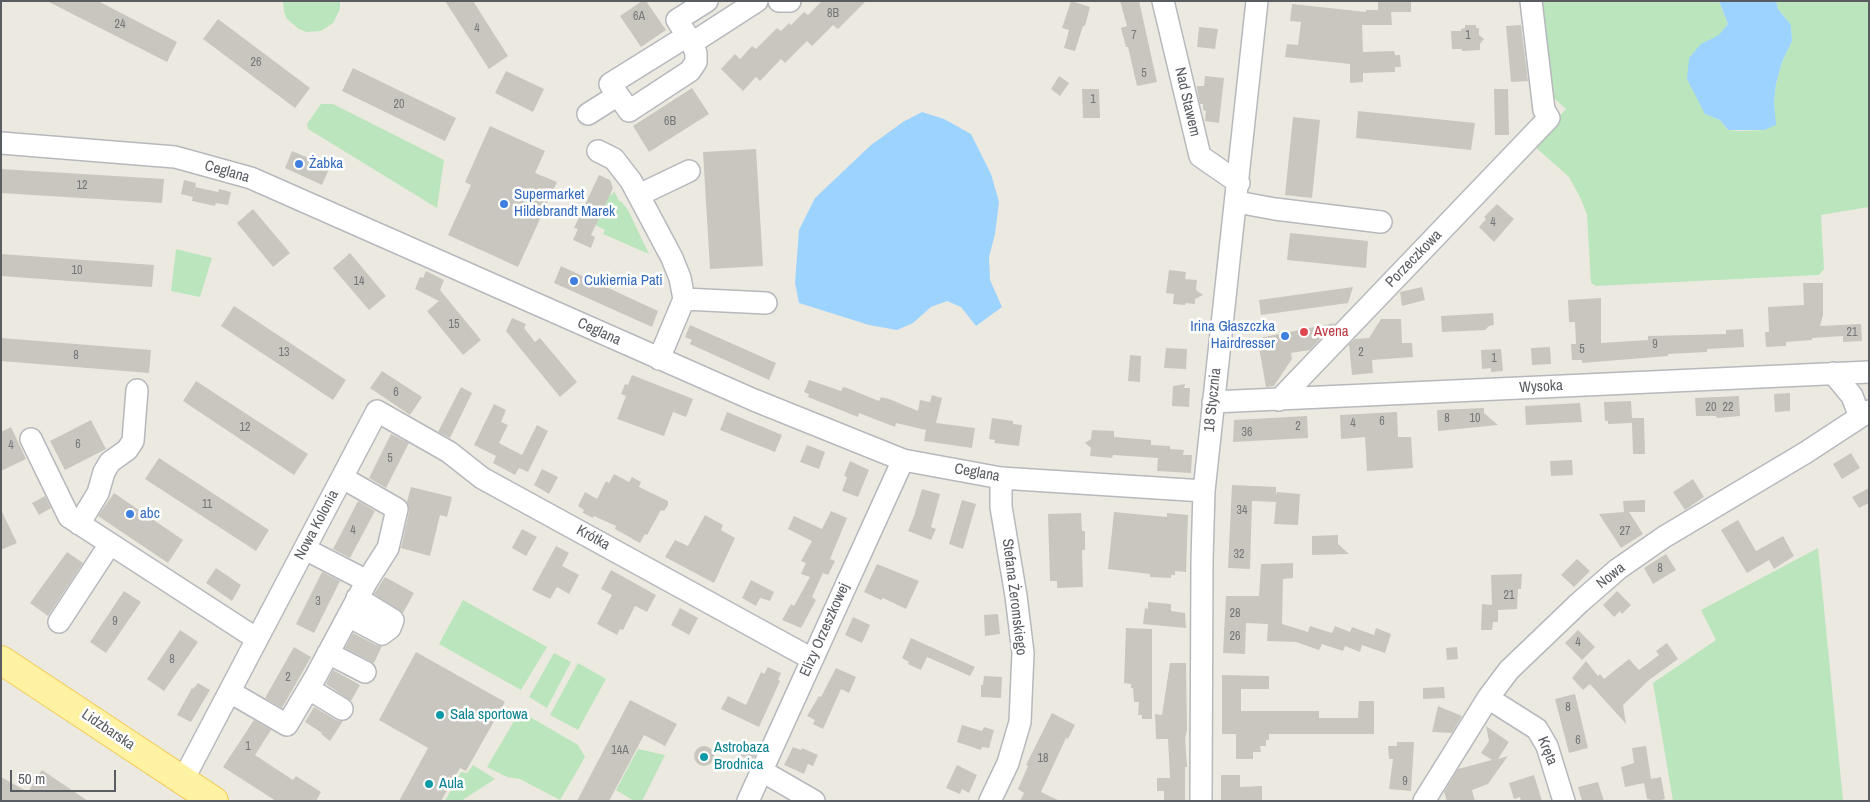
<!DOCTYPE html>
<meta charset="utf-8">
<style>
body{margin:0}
#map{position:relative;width:1870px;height:802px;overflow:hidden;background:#eceae0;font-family:"Archivo Narrow",sans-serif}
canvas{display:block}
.frame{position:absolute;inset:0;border:2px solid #595c61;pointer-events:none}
.scale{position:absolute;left:10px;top:770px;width:106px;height:22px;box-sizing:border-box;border:2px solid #595c61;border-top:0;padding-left:6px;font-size:15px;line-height:18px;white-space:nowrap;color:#595c61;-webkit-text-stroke:4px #fff;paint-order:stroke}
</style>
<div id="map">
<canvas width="1870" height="802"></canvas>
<div class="frame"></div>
<div class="scale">50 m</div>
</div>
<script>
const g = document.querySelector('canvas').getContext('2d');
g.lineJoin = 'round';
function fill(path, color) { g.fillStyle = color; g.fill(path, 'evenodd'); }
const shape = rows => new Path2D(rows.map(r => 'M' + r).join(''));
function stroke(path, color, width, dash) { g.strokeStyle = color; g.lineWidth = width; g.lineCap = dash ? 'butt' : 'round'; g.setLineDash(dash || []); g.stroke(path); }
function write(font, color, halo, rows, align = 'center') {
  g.font = font + ' "Archivo Narrow",sans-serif'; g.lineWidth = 5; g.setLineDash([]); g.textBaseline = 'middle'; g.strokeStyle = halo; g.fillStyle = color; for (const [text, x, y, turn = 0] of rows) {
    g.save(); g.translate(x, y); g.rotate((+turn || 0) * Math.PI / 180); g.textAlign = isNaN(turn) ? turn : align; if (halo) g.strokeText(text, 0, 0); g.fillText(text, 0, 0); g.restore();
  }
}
fill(shape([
 [283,1,340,1,340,9,333,23,321,31,306,32,299,29,287,19,284,12],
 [1539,1,1719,1,1728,24,1719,36,1701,44,1705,114,1720,120,1728,130,1739,131,1764,130,1775,112,1774,101,1776,84,1782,62,1792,41,1791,25,1778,9,1776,1,1869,1,1869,207,1821,215,1824,269,1819,275,1596,286,1591,283,1587,215,1581,199,1569,177,1533,145,1566,109,1547,92],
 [321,104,333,104,444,160,437,208,308,129,307,124],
 [614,191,620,202,621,201,628,210,649,254,603,234,605,230,595,225,610,194,612,195],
 [176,249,212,258,200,297,171,291],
 [1818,548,1843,800,1673,801,1653,683,1716,640,1701,610],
 [463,600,547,647,521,690,439,644],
 [554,653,571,662,547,708,529,697],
 [578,663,606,679,578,730,550,715],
 [520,711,578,745,585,757,560,800,520,779,507,777,487,767],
 [638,749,665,755,642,801,634,801,616,790],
 [473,765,495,779,461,801,445,801,461,772,467,773]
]), '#bbe5bc');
fill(shape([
 [1719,1,1776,1,1778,9,1791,25,1792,41,1782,62,1776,84,1774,101,1776,125,1764,130,1728,130,1720,120,1705,114,1687,79,1689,58,1701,44,1719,35,1728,24],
 [922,112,944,119,971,134,991,174,999,202,995,234,989,257,990,280,1002,307,976,326,961,307,947,301,931,307,913,323,897,330,869,325,799,303,795,283,799,230,815,198,871,145,903,122]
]), '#9dd3ff');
fill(shape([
 [47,1,98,1,177,42,167,62],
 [445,1,473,1,508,56,489,69],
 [642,1,646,1,666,30,641,47,620,16],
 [822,1,866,1,838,29,833,25,812,46,807,41,785,63,781,59,760,81,756,77,743,91,721,69,735,54,740,59,752,46,756,49,777,28,781,31,789,23,791,25,804,12,808,15],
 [1071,1,1090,7,1085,26,1083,26,1075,51,1064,48,1069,30,1062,28],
 [1120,1,1139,1,1157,82,1137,86,1128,47,1126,47,1121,28,1127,26],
 [1378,1,1411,1,1411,12,1391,12,1392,25,1362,25,1363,52,1394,51,1395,55,1400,55,1401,67,1395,67,1395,72,1363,73,1363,82,1350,83,1350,64,1285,57,1287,44,1298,45,1301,22,1290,21,1292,4,1366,12,1366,10,1378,10],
 [218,19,310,88,295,108,203,39],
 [1465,25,1476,25,1476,28,1479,28,1479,35,1484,39,1480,44,1480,50,1462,51,1462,49,1452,49,1451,31,1461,31,1461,29,1465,28],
 [1521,25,1528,81,1511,82,1506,26],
 [1199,27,1218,29,1215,49,1197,47],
 [353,68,456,118,445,141,342,91],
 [506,71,544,89,533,112,495,93],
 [1059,76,1069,83,1060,96,1051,89],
 [1205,76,1224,78,1219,123,1205,121,1206,111,1203,110,1203,104,1200,104,1197,88,1197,86,1204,86],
 [692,88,709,114,649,152,633,126],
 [1082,89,1099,89,1100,118,1083,118],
 [1494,89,1508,89,1509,135,1495,135],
 [1358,111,1475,123,1471,150,1356,138],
 [1293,117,1320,120,1312,198,1285,195],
 [490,126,545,151,535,173,557,182,518,267,448,235,471,185,465,182],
 [756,149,763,266,710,269,703,152],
 [292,151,330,167,322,185,285,168],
 [1,169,164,179,162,203,1,193],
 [599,175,610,180,613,188,591,235,595,237,591,248,573,240,578,229,574,228],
 [184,180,196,183,193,197,181,194],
 [195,187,218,192,219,189,231,192,228,205,216,203,215,206,192,201],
 [1497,204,1514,219,1494,242,1479,227,1486,219,1484,217],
 [253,209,290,253,273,267,237,223],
 [1290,233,1368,241,1366,268,1287,260],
 [350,253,386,296,369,310,333,268],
 [1,254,154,265,152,287,1,276],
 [561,266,658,311,652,327,554,283],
 [1169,270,1186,272,1185,279,1197,280,1196,290,1203,295,1195,299,1195,304,1186,303,1185,305,1173,304,1174,294,1166,293],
 [426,271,444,280,440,290,481,340,463,355,427,311,439,301,415,289,420,277,423,278],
 [1803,283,1823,283,1823,315,1820,326,1861,324,1862,341,1843,342,1843,336,1812,338,1812,340,1786,342,1786,346,1766,347,1765,332,1769,332,1768,307,1804,305],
 [1353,287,1348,303,1261,315,1259,300],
 [1422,287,1425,300,1402,306,1400,292],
 [1601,298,1601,343,1648,340,1648,336,1726,334,1726,330,1743,329,1744,347,1707,349,1707,352,1668,354,1668,356,1582,363,1582,360,1572,360,1571,344,1576,344,1575,322,1569,322,1568,300],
 [234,306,346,380,333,400,221,326],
 [1493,313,1494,325,1489,326,1485,330,1442,332,1441,316],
 [512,318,526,324,524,328,535,342,540,338,577,382,560,397,506,331],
 [1381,319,1401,319,1402,343,1412,343,1413,357,1372,360,1373,373,1352,375,1349,344,1355,339,1369,338],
 [1335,323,1310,350,1291,353,1292,359,1274,386,1266,387,1258,342,1260,341,1259,338],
 [690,325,776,363,769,380,690,344,692,340,685,337],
 [1,338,151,350,149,373,1,361],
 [1550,347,1551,364,1532,365,1531,348],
 [1166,348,1187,349,1186,369,1164,368],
 [1501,349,1503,371,1491,372,1491,368,1482,369,1481,350],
 [1130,355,1141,356,1140,382,1128,381],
 [382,371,422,397,410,415,370,388],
 [632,375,693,399,686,417,673,412,664,436,617,419,626,396,621,394,625,384,628,385],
 [809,380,841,391,843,387,847,388,879,401,881,397,889,399,918,411,920,400,930,402,932,395,942,398,936,423,975,428,972,448,924,441,926,430,896,423,895,427,859,413,858,417,808,397,809,394,804,392],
 [196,381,308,454,294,475,183,401],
 [1185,384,1184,388,1190,388,1189,407,1172,406,1173,386],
 [461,387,472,393,450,438,438,432],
 [1790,393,1790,411,1775,412,1774,394],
 [1739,396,1740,416,1717,418,1716,416,1696,416,1695,398],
 [1631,401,1632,418,1644,418,1645,454,1633,454,1632,423,1608,424,1608,421,1605,421,1604,402],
 [1580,403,1582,422,1526,425,1525,406],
 [494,404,506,410,501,422,508,425,499,443,522,455,537,425,548,431,528,472,519,468,515,475,493,463,496,456,474,445],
 [1484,408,1484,413,1498,425,1438,431,1437,410],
 [727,412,782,435,775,452,720,430],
 [1397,412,1398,437,1411,437,1413,468,1367,471,1365,437,1341,439,1340,415],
 [1307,416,1308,438,1233,442,1234,420],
 [992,418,1013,421,1013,424,1022,425,1019,446,994,443,995,440,989,439],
 [91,420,106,449,65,470,50,441],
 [11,427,26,459,1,471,1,432],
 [1092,430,1114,431,1114,437,1151,440,1151,445,1170,446,1170,449,1184,450,1183,455,1192,455,1191,473,1157,471,1158,458,1113,455,1112,458,1090,456,1091,448,1085,443,1091,439],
 [391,434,409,443,386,488,369,478],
 [807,445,825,452,819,469,800,462],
 [1851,453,1860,468,1842,479,1833,464],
 [159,458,269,530,256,551,145,479],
 [1572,460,1573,475,1551,476,1550,461],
 [850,461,869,470,858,497,842,491,847,477,844,476],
 [542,469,558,477,549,494,534,485],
 [614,474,629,482,632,477,641,482,639,487,668,501,668,505,664,511,661,510,647,535,645,534,640,543,615,529,616,526,594,516,593,518,583,513,584,510,578,506,585,492,597,499,606,481,609,483],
 [1693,479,1704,497,1685,510,1673,492],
 [1232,485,1276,487,1276,495,1277,492,1300,494,1298,525,1274,524,1276,502,1252,501,1250,569,1228,568],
 [411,487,452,497,447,517,440,515,430,556,401,548,409,512,407,502],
 [1869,488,1869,503,1859,508,1852,497],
 [922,489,940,494,931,527,936,529,931,540,908,531,914,516],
 [114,493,183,540,168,563,98,516],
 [45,496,51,508,39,515,32,503],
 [962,500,976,504,963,549,949,544],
 [1645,500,1645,512,1629,512,1643,534,1621,548,1599,514,1624,512,1623,501],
 [358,501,375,511,350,558,333,549],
 [1,510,17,543,1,550],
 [831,511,847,518,830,559,835,561,828,575,823,573,812,597,816,600,801,628,782,620,791,604,794,606,810,577,801,574,806,563,801,561,812,541,788,529,794,516,822,529],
 [1114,512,1167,517,1167,513,1188,515,1186,572,1175,571,1175,575,1171,575,1171,578,1150,577,1150,574,1108,569],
 [1081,513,1082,531,1085,531,1085,550,1082,550,1083,587,1057,588,1057,581,1050,581,1048,514],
 [705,515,723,525,721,530,735,538,714,583,665,557,675,540,688,546],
 [1738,520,1756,551,1783,536,1794,556,1774,569,1769,560,1747,573,1721,530],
 [522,529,537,537,526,556,512,548],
 [1338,535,1338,544,1349,554,1312,555,1312,536],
 [556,546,569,553,562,566,579,575,569,594,557,587,550,599,532,590],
 [67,552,83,563,48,616,30,603],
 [1666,554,1676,570,1653,584,1644,568],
 [1577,559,1590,571,1574,587,1561,575],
 [1293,563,1293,578,1283,579,1282,624,1308,632,1310,626,1332,633,1335,626,1350,632,1352,627,1374,635,1376,628,1391,634,1385,653,1362,645,1360,652,1345,646,1343,651,1322,644,1319,650,1296,642,1267,641,1268,624,1246,623,1245,654,1223,653,1226,596,1259,596,1261,564],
 [877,564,919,581,906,609,883,598,881,600,864,592],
 [216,568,241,585,232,601,206,583],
 [611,570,656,595,647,612,635,606,623,630,620,629,617,635,597,624,612,595,601,589],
 [322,572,340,581,314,633,296,624],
 [1522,574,1521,589,1518,589,1517,609,1498,610,1498,622,1493,622,1492,630,1481,630,1482,604,1492,605,1491,575],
 [385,577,414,593,403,613,374,594],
 [751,580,774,592,770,601,760,598,756,606,742,598],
 [124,591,141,602,106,653,90,642],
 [1617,591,1631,605,1622,614,1620,611,1614,617,1603,605],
 [1148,602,1171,604,1171,611,1185,613,1186,628,1143,624,1145,608,1148,609],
 [680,608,698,618,689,635,671,625],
 [998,614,1000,634,985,636,984,615],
 [853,617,870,625,862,643,845,635],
 [1126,628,1152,629,1152,719,1142,719,1142,715,1138,715,1139,702,1134,702,1133,688,1131,688,1131,684,1124,683],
 [180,630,198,642,164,691,147,679],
 [1578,630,1595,647,1582,660,1565,643],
 [353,633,376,645,382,646,374,663,345,648],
 [911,638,975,667,970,676,927,657,921,670,908,664,909,662,902,658],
 [1667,643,1678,659,1649,680,1623,705,1626,724,1590,684,1583,690,1572,678,1586,661,1598,676,1600,674,1604,679,1629,659,1639,670,1659,655,1656,651],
 [294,647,311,657,282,708,265,698],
 [1457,647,1458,659,1447,660,1446,648],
 [416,652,505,702,466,771,460,768,441,801,399,801,428,748,379,720],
 [1170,663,1186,663,1187,730,1185,738,1187,767,1185,767,1185,801,1164,801,1164,791,1157,791,1157,778,1170,778,1168,739,1156,739,1155,714,1162,715],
 [768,667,781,673,778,680,780,681,759,727,721,709,728,696,746,705,761,672,764,674],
 [836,668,856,677,849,693,841,689,823,729,813,724,815,720,807,716,819,696,821,697],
 [333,670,360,685,351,701,326,684],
 [1222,675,1269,676,1269,689,1241,689,1241,711,1319,711,1319,718,1358,718,1359,701,1374,701,1374,734,1269,734,1269,740,1266,740,1266,746,1260,746,1261,752,1253,752,1253,759,1236,759,1236,734,1222,734],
 [984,676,1002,677,1001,698,981,697,981,685,983,685],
 [198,683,210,690,191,722,177,715,192,688,193,689],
 [1444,687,1445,698,1423,699,1423,688],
 [1575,694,1588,748,1569,753,1555,699],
 [630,700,677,724,665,746,644,735,609,801,577,801],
 [1438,706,1462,716,1452,733,1432,732],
 [314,707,336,720,343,721,330,741,321,734,322,733,305,722],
 [1052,713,1075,725,1068,739,1066,738,1041,792,1060,801,1020,801,1024,793,1018,789,1028,766,1026,765],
 [254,720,271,730,255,755,293,780,296,776,321,792,316,801,276,801,223,767],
 [962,725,982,731,984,727,994,730,989,748,982,747,981,750,957,742],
 [1486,726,1509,742,1498,759,1508,756,1488,784,1472,790,1475,801,1447,801,1444,792,1458,769,1492,760,1481,753,1489,741],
 [1397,742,1414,742,1411,791,1389,789,1393,759,1389,759,1388,746,1397,746],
 [747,744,758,750,752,761,741,756],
 '694 756a10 10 0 1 1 20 0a10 10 0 1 1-20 0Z',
 [1646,746,1651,779,1661,777,1665,799,1657,801,1647,799,1644,783,1625,787,1621,767,1634,763,1632,748],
 [793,747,801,750,802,748,818,755,813,766,808,764,804,774,784,765],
 [957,765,977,775,969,793,962,789,960,794,946,788],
 [42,770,88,801,1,801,1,777,28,792],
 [1221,775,1240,775,1240,787,1262,786,1262,801,1221,801],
 [1534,775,1542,801,1521,801,1520,797,1514,799,1509,783],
 [1598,782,1604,801,1582,801,1578,787]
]), '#c9c6bf');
const minor = shape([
 [707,1,677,20,692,43,757,1],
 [779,1,790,1],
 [1163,1,1200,156,1239,183],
 [618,95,629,111,690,71,696,62,696,53,692,43],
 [588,114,618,95,610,84,687,36],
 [1,143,175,157,251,178,754,400,903,460,1001,478,1204,491],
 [598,151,614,159,631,181,672,258,680,278,684,299,659,359],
 [639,195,689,171],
 [1237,202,1275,209,1381,222],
 [684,299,766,303],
 [1833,373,1852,396,1860,417],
 [1279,400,1549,118,1544,110,1531,1],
 [1213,402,1869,372],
 [31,439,69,517,257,639],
 [79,524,98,493,104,472,110,462,127,450,133,441,137,390],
 [305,549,367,581],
 [348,616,382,634,390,628,393,620,357,598],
 [59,622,110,544],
 [328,653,365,672],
 [309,689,342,709],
 [230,692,287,725,316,676,367,581,388,548,397,509,343,478],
 [1488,698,1537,729,1547,746,1564,801],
 [762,771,814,801],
 [183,780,377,411,449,452,482,478,812,659],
 [748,801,903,460],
 [990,801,1008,763,1020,722,1023,653,1016,596,1001,507,1001,478],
 [1201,801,1202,560,1204,491,1257,1],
 [1424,801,1488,698,1509,670,1579,603,1618,569,1664,537,1805,453,1869,411]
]);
const major = shape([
 [1,660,214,801]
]);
stroke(minor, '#b6b8bd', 24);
stroke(major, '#f3c952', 30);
stroke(minor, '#fff', 21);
stroke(major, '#fff2a2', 28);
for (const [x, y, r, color] of [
 [299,164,5,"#3f7fe0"],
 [504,204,5,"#3f7fe0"],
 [574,281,5,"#3f7fe0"],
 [1304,332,5,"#e0444e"],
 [1285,336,5,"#3f7fe0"],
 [130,514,5,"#3f7fe0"],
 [440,715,5,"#0f9aa8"],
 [704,757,5,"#0f9aa8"],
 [429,784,5,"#0f9aa8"]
]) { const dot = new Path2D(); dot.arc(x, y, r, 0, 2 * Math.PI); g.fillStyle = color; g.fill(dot); stroke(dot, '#fff', 2); }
write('12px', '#757678', null, [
 ["8B",833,14],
 ["6A",639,17],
 ["24",120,25],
 ["4",477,29],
 ["7",1134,36],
 ["1",1468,36],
 ["26",256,63],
 ["5",1144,74],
 ["1",1093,100],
 ["20",399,105],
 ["6B",670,122],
 ["12",82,186],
 ["4",1493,223],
 ["10",77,271],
 ["14",359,282],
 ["15",454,325],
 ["21",1852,333],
 ["9",1655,345],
 ["5",1582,350],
 ["13",284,353],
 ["2",1361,353],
 ["8",76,356],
 ["1",1494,359],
 ["6",396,393],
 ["20",1711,408],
 ["22",1728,408],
 ["8",1447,419],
 ["10",1475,419],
 ["6",1382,422],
 ["4",1353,424],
 ["2",1298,427],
 ["12",245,428],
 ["36",1247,433],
 ["6",78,445],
 ["4",11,446],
 ["5",390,459],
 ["11",207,505],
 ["34",1242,511],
 ["4",353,531],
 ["27",1625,532],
 ["32",1239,555],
 ["8",1660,569],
 ["21",1509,596],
 ["3",318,602],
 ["28",1235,614],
 ["9",115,622],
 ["26",1235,637],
 ["4",1578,643],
 ["8",172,660],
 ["2",288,678],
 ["8",1568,708],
 ["6",1578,741],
 ["1",248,747],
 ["14A",620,751],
 ["18",1043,759],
 ["9",1405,782]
]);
write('15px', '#595c61', '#fff', [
 ["Nad Stawem",1187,102,77],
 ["Ceglana",227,172,16],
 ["Porzeczkowa",1414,259,-46],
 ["Ceglana",599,332,24],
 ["Wysoka",1541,387,-3],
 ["18 Stycznia",1213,400,-84],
 ["Ceglana",977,473,10],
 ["Nowa Kolonia",317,525,-62],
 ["Krótka",593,538,29],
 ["Nowa",1611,576,-39],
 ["Stefana Żeromskiego",1014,597,83],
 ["Elizy Orzeszkowej",825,630,-66],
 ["Lidzbarska",108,730,34],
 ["Kręta",1547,751,68]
]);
write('15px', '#366cbe', '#fff', [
 ["Żabka",309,164],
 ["Supermarket",514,195],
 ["Hildebrandt Marek",514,212],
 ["Cukiernia Pati",584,281],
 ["Irina Głaszczka",1275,327,"right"],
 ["Hairdresser",1275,344,"right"],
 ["abc",140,514]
], 'left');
write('15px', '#be3a42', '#fff', [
 ["Avena",1314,332]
], 'left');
write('15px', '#0d838f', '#fff', [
 ["Sala sportowa",450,715],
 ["Astrobaza",714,748],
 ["Brodnica",714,765],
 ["Aula",439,784]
], 'left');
</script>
